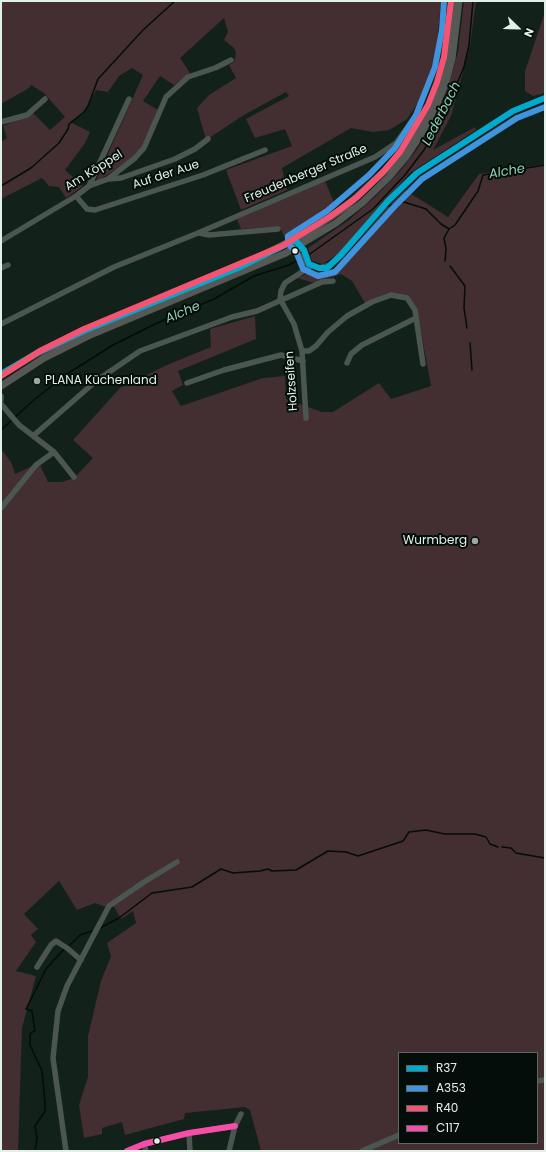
<!DOCTYPE html>
<meta charset="utf-8">
<style>
body{margin:0}
#map{position:relative;width:546px;height:1152px;overflow:hidden;background:#13211b;font-family:Poppins,sans-serif}
canvas{display:block}
.frame{position:absolute;inset:0;border:2px solid #e1f1e9;pointer-events:none}
.legend{position:absolute;left:398px;top:1052px;width:140px;height:92px;box-sizing:border-box;background:#040d09;border:1px solid #5c6863;margin:0;padding:5px 7px;list-style:none;font-size:12px;color:#e1f1e9}
.legend li{display:flex;align-items:center;gap:8px;height:20px}
.legend b{width:20px;border:1px solid #5c6863}
.north{position:absolute;left:498px;top:8px;width:40px;height:40px;-webkit-text-stroke:3px #040d09;paint-order:stroke;rotate:113deg;font-size:11px;font-weight:700;line-height:16px;text-align:center;color:#e1f1e9}
.north::after{content:'';display:block;margin:auto;width:14px;height:18px;background:#e1f1e9;clip-path:polygon(50% 0,100% 100%,50% 72%,0 100%)}
</style>
<div id="map">
<canvas width="546" height="1152"></canvas>
<div class="frame"></div>
<ul class="legend">
<li><b style="height:5px;background:#00a9ce"></b>R37</li>
<li><b style="height:5px;background:#4094de"></b>A353</li>
<li><b style="height:5px;background:#f65372"></b>R40</li>
<li><b style="height:5px;background:#f54da8"></b>C117</li>
</ul>
<div class="north">N</div>
</div>
<script>
const g = document.querySelector('canvas').getContext('2d');
g.lineJoin = 'round';
function fill(path, color) { g.fillStyle = color; g.fill(path, 'evenodd'); }
const shape = rows => new Path2D(rows.map(r => 'M' + r).join(''));
function stroke(path, color, width, dash) { g.strokeStyle = color; g.lineWidth = width; g.lineCap = dash ? 'butt' : 'round'; g.setLineDash(dash || []); g.stroke(path); }
function write(font, color, halo, rows, align = 'center') {
  g.font = font + ' Poppins,sans-serif'; g.lineWidth = 4; g.setLineDash([]); g.textBaseline = 'middle'; g.strokeStyle = halo; g.fillStyle = color; for (const [text, x, y, turn = 0] of rows) {
    g.save(); g.translate(x, y); g.rotate((+turn || 0) * Math.PI / 180); g.textAlign = isNaN(turn) ? turn : align; if (halo) g.strokeText(text, 0, 0); g.fillText(text, 0, 0); g.restore();
  }
}
fill(shape([
 [1,1,441,1,436,56,433,68,425,93,407,119,389,130,373,132,351,128,282,168,287,190,241,210,226,170,292,146,285,129,255,138,246,119,289,96,286,92,244,115,206,140,197,108,209,95,236,78,229,65,234,62,236,53,234,48,224,40,228,32,224,18,180,58,190,73,174,85,160,76,143,101,158,110,140,153,95,183,143,75,132,68,119,76,108,92,96,90,84,113,70,122,90,132,85,143,65,170,83,186,66,198,59,187,49,186,42,178,1,199,1,142,7,138,3,126,33,113,50,130,65,117,44,93,31,85,29,88,1,104],
 [464,1,476,1,470,46,451,116,433,150,475,127,476,130,410,173,338,254,323,264,312,261,308,248,349,220,379,193,401,170,418,148,437,116,448,87,458,52],
 [545,12,545,93,533,96,525,91,525,71],
 [545,164,545,1151,261,1151,250,1110,245,1107,185,1113,184,1119,125,1135,122,1122,102,1128,102,1134,84,1138,79,1105,88,1077,88,1036,101,981,111,956,107,943,136,923,133,911,121,919,113,905,106,907,95,903,77,910,59,881,24,914,38,929,31,935,36,942,16,971,36,976,22,1028,18,1151,1,1151,1,449,11,462,15,474,39,463,48,482,62,482,74,478,93,458,73,440,120,388,167,365,211,347,210,329,255,316,256,339,178,371,183,385,172,391,181,406,263,378,285,376,286,399,322,412,333,412,379,383,391,399,431,386,420,326,409,297,388,294,365,303,352,281,341,274,314,283,297,278,306,274,327,271,337,267,387,207,405,190,448,217,479,174],
 [399,1053,537,1053,537,1143,399,1143],
 [325,181,336,207,285,239,281,229,275,227,241,229,237,219]
]), '#432e31');
stroke(shape([
 [1,186,31,168,59,143,68,129,69,124,84,112,88,106,98,79,143,30,175,1],
 [388,206,404,202,426,209,441,224,449,229,455,225,478,191,483,175,545,165],
 [307,256,373,209,405,175,424,150,443,117,464,67,469,45,473,1],
 [445,261,446,249,444,238,449,229],
 [450,266,465,286,464,308,467,328],
 [470,343,472,370],
 [1,430,35,399,67,374,113,345,155,324,214,299,254,276,289,265,300,259],
 [502,847,511,848,516,853,545,858],
 [100,928,119,918,152,893,192,887,221,869,233,873,260,871,268,869,272,871,296,870,328,851,346,852,358,856,403,841,409,832,426,830,445,834,475,834,486,837,490,844,498,847],
 [69,946,80,935,92,931],
 [35,1151,37,1138,35,1126,45,1111,45,1102,42,1071,30,1045,30,1035,32,1032,35,1031,32,1011,26,1009,46,969,64,949]
]), '#020e06', 1.5);
stroke(shape([
 [1,122,27,115,45,99],
 [108,179,121,178,175,159,195,149,208,139],
 [89,186,129,99],
 [76,196,87,209,95,210,203,175,265,150],
 [199,233,209,235,278,229],
 [1,241,76,196,89,186,108,179,135,158,144,148,166,97,188,77,215,68,231,60],
 [309,264,304,250,298,246,298,253,306,263,319,268,331,265,388,201,417,173,513,111,545,98],
 [1,268,8,265],
 [1,324,114,267,198,233,375,157,396,143,412,121],
 [302,351,309,351,316,346,328,332,347,316,372,302,391,295,407,298,415,310,423,364],
 [347,363,351,354,362,345,416,318],
 [187,383,224,370,281,355,303,361],
 [1,396,1,400],
 [1,404,19,425,54,452,74,477],
 [306,418,302,351,294,324,280,299,281,291,285,283,311,266],
 [33,436,96,381,140,351,232,317,257,311,322,282,333,281],
 [1,508,36,465,54,452],
 [37,967,51,945,56,941,67,948,81,960],
 [537,1081,545,1080],
 [189,1133,190,1151],
 [144,1144,146,1151],
 [66,1151,53,1058,58,1011,67,986,109,906,144,882,177,862],
 [127,1151,144,1144,189,1133,235,1126],
 [229,1151,235,1126,241,1114],
 [362,1151,399,1135]
]), '#4b5651', 5.5);
stroke(shape([
 [1,375,39,352,86,330,253,260,307,233,348,205,392,164,408,143,423,119,434,95,443,69,450,31,452,1],
 [1,386,44,358,88,336,286,253,336,223,362,203,389,177,406,157,421,134,435,109,445,85,452,59,459,1]
]), '#565856', 7);
stroke(shape([
 [1,374,39,352,86,330,238,268,295,240,304,250,309,264,319,268,327,268,341,255,388,201,417,173,513,111,545,98]
]), '#00a9ce', 6);
stroke(shape([
 [444,1,442,30,435,67,416,115,395,148,369,175,327,211,288,236,288,243,297,254,303,269,318,276,335,272,394,207,422,179,517,118,545,107]
]), '#4094de', 6);
stroke(shape([
 [1,376,40,351,84,329,282,246,331,216,357,197,383,172,400,152,428,105,437,82,444,57,451,1]
]), '#f65372', 6);
stroke(shape([
 [127,1151,144,1144,189,1133,235,1126]
]), '#f54da8', 6);
for (const [x, y, r, color] of [
 [295,251,3.5,"#e1f1e9"],
 [37,381,4,"#99a8a1"],
 [475,541,4,"#99a8a1"],
 [157,1141,3.5,"#e1f1e9"]
]) { const dot = new Path2D(); dot.arc(x, y, r, 0, 2 * Math.PI); g.fillStyle = color; g.fill(dot); stroke(dot, '#040d09', 1.5); }
write('12px', '#e1f1e9', '#040d09', [
 ["Am Köppel",94,171,-32],
 ["Freudenberger Straße",306,174,-23],
 ["Auf der Aue",166,175,-18],
 ["Holzseifen",292,381,-94]
]);
write('12px', '#e1f1e9', '#040d09', [
 ["PLANA Küchenland",45,381],
 ["Wurmberg",467,541,"right"]
], 'left');
write('italic 13px', '#90d1b2', '#040d09', [
 ["Lederbach",442,114,-63],
 ["Alche",507,172,-10],
 ["Alche",183,313,-23]
]);
</script>
